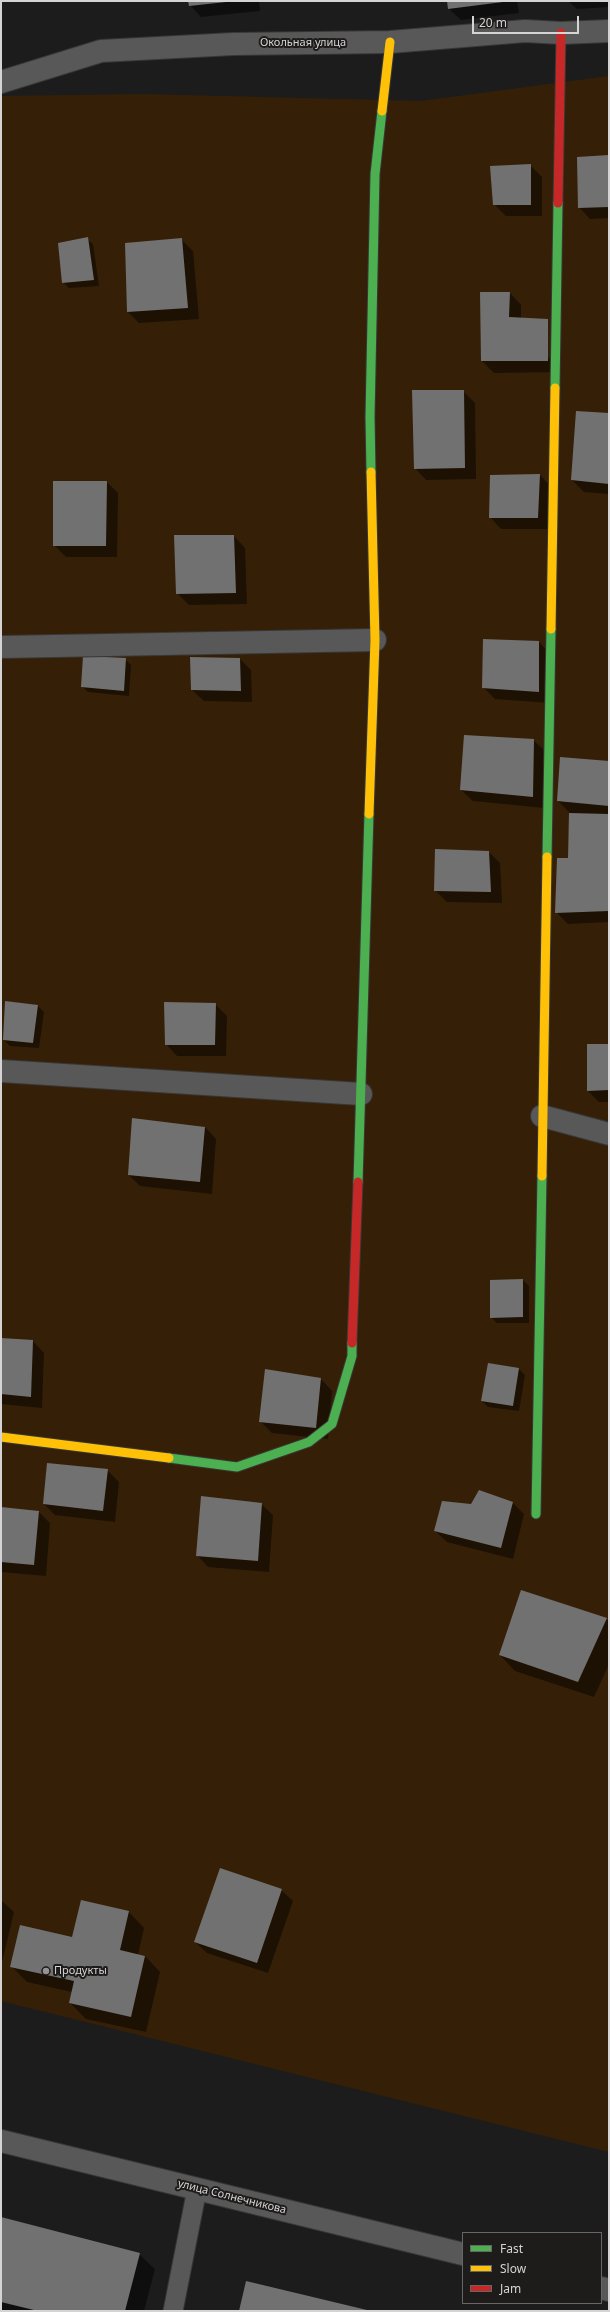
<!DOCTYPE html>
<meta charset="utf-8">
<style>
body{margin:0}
#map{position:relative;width:610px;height:2312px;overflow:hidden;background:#1d1c1c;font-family:"Noto Sans",sans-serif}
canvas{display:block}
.frame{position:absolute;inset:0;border:2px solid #d5d3d3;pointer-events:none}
.legend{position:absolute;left:462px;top:2232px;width:140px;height:72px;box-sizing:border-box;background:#1e1b1b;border:1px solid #676565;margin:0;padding:5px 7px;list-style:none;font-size:12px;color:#d5d3d3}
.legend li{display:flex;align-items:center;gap:8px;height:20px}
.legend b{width:20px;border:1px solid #676565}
.scale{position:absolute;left:472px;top:16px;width:107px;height:18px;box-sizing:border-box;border:2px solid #d5d3d3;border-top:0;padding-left:5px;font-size:12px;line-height:14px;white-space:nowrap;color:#d5d3d3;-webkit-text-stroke:3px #1e1b1b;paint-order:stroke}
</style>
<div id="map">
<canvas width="610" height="2312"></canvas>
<div class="frame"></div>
<ul class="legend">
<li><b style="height:5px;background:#4caf50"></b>Fast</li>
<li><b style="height:5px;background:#ffc107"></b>Slow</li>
<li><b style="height:5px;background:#c62828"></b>Jam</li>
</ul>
<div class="scale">20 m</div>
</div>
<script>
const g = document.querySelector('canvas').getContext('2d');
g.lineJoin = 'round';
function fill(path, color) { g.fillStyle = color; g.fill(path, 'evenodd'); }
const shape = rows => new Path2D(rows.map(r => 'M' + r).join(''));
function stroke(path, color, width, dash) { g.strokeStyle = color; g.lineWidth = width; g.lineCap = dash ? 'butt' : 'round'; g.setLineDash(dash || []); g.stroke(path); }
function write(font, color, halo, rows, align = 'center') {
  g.font = font + ' "Noto Sans",sans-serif'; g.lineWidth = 4; g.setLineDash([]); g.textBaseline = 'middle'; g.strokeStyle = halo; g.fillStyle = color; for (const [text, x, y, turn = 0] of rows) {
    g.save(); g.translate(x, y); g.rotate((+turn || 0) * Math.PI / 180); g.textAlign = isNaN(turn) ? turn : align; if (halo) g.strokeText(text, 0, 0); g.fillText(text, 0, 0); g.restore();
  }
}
fill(shape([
 [609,76,609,2152,1,2001,1,96,142,94,421,101]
]), '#352007');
fill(shape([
 [189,1,259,1,260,11,201,17,190,5],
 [448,1,517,1,519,13,461,20,449,9],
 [568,1,609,1,609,7,577,9],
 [609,156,609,218,590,219,579,207],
 [530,165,542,177,542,216,506,216,494,204],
 [87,239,93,244,99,286,69,288,63,282],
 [181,239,193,251,199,319,139,323,128,312],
 [510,293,521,305,521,319,559,372,494,373,482,361],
 [463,391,475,403,476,479,426,480,415,468],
 [609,414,609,494,584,492,572,480],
 [540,475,551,487,550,529,501,529,490,517],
 [107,482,118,493,117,557,66,557,54,545],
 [234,536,245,548,247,604,189,605,177,593],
 [539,642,550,654,550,703,495,699,483,687],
 [125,659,131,665,129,696,88,692,82,686],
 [240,659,251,670,252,702,204,701,192,690],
 [533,740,545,751,544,808,473,801,461,790],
 [609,762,609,922,568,924,556,912,569,859,570,813,558,801],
 [489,852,500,863,502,903,447,902,435,890],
 [6,1002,38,1006,44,1012,39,1048,10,1046,4,1040],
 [215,1004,227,1016,226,1056,177,1056,166,1044],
 [609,1045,609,1102,599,1102,588,1091],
 [205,1127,216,1139,212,1194,140,1186,129,1175],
 [523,1280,529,1286,529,1323,497,1323,491,1317,491,1281],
 [1,1339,33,1341,44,1353,42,1408,1,1404],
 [519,1369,525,1375,519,1411,488,1407,482,1401],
 [321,1379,332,1391,328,1439,272,1433,261,1422],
 [107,1470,119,1482,115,1522,55,1515,44,1504],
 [512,1502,524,1514,513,1559,447,1542,435,1531,472,1505],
 [261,1504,273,1515,269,1572,208,1567,197,1555],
 [1,1508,39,1512,50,1523,46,1576,1,1572],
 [606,1619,609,1621,609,1664,594,1697,515,1671,500,1655],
 [281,1890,293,1901,268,1973,207,1953,195,1942],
 [1,1900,14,1912,1,1966],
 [129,1912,144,1928,138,1955,145,1956,160,1972,146,2032,86,2019,70,2003,72,1992,27,1982,11,1966],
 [1,2218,139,2254,155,2269,144,2311,1,2311]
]), '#0007');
fill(shape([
 [188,1,226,1,226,2,189,6],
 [447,1,503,1,503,2,448,9],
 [609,155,609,207,578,208,577,157],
 [531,164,531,205,493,205,490,166],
 [88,237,94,280,62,283,58,243],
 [182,238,188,308,127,312,125,243],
 [480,292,510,292,509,317,548,319,548,361,481,361],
 [412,390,464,390,465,468,414,469],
 [576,411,609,413,609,484,571,480],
 [540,474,538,518,489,518,490,475],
 [53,481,107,481,106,546,53,546],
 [174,535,234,535,236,593,176,594],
 [483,639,539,641,539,692,482,688],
 [83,656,126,658,124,691,81,687],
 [190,657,240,658,241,691,191,690],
 [464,735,534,739,533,797,460,790],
 [560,757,609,761,609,806,557,801],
 [569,813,609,814,609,911,555,913,557,858,568,858],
 [435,849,489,851,491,892,434,891],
 [5,1001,38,1005,33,1043,3,1040],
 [164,1002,216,1003,215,1045,165,1045],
 [587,1044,609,1044,609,1090,587,1091],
 [132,1118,205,1127,200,1182,128,1175],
 [523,1279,523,1317,490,1318,490,1280],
 [1,1338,33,1340,31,1397,1,1394],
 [488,1363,519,1368,513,1406,481,1401],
 [265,1369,321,1378,316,1428,259,1422],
 [47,1463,108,1469,103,1511,43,1504],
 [479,1490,513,1502,501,1548,434,1531,442,1501,471,1504],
 [201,1496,262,1503,258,1561,196,1556],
 [1,1507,39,1511,34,1565,1,1562],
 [521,1590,607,1618,578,1682,499,1655],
 [220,1868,282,1889,257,1963,194,1942],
 [81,1900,129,1911,120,1950,145,1956,131,2017,69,2003,74,1981,10,1967,20,1925,72,1937],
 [1,2217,140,2253,125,2311,38,2311,1,2302],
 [246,2281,367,2310,367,2311,239,2311]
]), '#727171');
const lane = shape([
 [173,2311,197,2189]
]);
const street = shape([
 [1,82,101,51,233,44,390,42,525,31,561,33,609,31],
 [1,647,375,640],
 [1,1071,361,1094],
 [542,1116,609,1134],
 [1,2141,463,2254],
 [601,2288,609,2290]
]);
const fast = shape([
 [555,388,558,203],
 [371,472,370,417,375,174,382,111],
 [547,857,551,629],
 [358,1182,369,814],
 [169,1458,237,1467,309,1442,332,1424,352,1356,352,1343],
 [536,1514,542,1176]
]);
const slow = shape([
 [382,111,390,42],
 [551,629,555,388],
 [369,814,375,640,371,472],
 [542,1176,547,857],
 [1,1437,169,1458]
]);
const jam = shape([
 [558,203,561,33],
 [352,1343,358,1182]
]);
stroke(lane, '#383737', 21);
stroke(street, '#383737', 24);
stroke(fast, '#383737', 11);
stroke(slow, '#383737', 11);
stroke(jam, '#383737', 11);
stroke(lane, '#585858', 19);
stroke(street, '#585858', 22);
stroke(fast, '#4caf50', 9);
stroke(slow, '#ffc107', 9);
stroke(jam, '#c62828', 9);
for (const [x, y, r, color] of [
 [46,1971,4,"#959393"]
]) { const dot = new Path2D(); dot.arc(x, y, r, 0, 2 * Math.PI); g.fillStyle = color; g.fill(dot); stroke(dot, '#1e1b1b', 1.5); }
write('11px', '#d5d3d3', '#1e1b1b', [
 ["Окольная улица",303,43],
 ["улица Солнечникова",232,2197,14]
]);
write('11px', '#d5d3d3', '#1e1b1b', [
 ["Продукты",54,1971]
], 'left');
</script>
